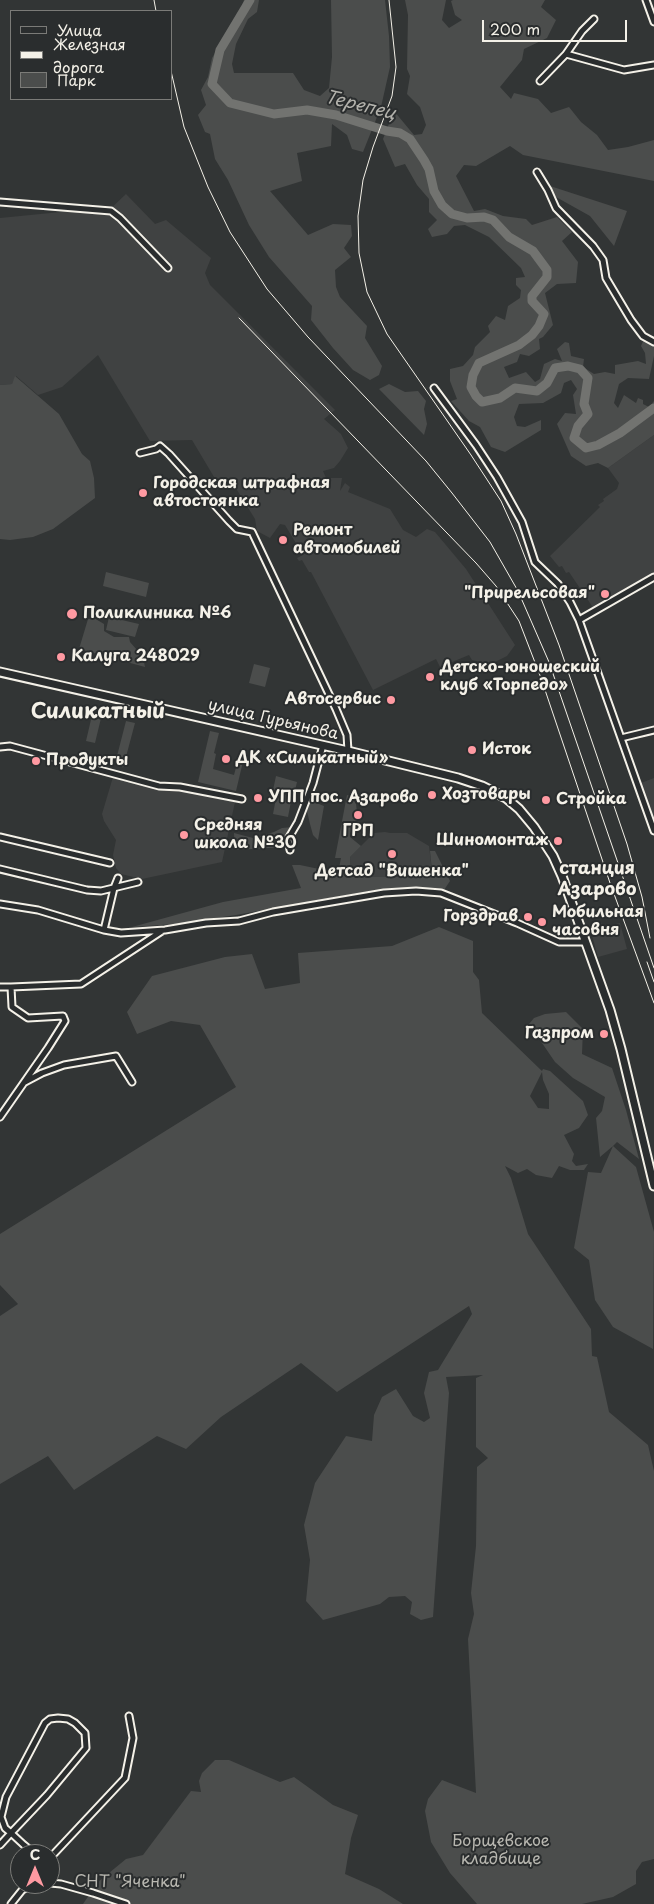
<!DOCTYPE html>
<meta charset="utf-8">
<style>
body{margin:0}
#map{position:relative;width:654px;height:1904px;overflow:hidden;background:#323535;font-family:"Playpen Sans",sans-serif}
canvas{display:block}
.legend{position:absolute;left:10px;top:10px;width:162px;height:90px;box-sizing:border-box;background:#2a2d2e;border:1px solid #7b7b78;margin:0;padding:6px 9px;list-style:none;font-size:15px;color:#f4f1e8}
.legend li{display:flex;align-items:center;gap:10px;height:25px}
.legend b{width:25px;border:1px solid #7b7b78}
.north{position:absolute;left:10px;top:1844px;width:50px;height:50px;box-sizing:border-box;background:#2a2d2e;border:1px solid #7b7b78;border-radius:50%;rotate:0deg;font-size:14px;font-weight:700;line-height:20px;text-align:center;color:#f4f1e8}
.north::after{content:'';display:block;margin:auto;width:18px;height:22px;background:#ff9aa2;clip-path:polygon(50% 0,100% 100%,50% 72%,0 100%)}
.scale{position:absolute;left:482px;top:20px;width:145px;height:22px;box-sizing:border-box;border:2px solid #f4f1e8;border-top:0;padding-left:6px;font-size:15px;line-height:18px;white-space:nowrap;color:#f4f1e8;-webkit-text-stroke:4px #2a2d2e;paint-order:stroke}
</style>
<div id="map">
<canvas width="654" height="1904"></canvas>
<ul class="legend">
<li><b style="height:6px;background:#2a2d2e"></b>Улица</li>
<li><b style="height:6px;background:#f4f1e8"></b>Железная дорога</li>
<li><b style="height:14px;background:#4b4d4c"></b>Парк</li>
</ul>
<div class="north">С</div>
<div class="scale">200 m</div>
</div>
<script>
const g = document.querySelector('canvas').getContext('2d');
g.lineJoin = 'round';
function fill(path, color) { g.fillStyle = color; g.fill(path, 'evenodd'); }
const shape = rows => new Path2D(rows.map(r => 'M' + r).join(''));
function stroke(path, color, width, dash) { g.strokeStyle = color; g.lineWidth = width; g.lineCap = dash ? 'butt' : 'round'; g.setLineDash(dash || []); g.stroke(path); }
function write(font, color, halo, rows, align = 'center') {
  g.font = font + ' "Playpen Sans",sans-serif'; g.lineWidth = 4; g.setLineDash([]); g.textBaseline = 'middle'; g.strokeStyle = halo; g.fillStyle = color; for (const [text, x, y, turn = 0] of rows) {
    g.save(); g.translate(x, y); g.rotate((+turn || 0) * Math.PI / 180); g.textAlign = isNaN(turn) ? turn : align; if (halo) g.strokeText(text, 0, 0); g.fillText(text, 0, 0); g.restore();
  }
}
fill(shape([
 [126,194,155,224,166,220,211,258,205,273,210,285,335,410,324,419,341,434,348,448,340,461,334,468,323,471,326,478,342,478,340,491,345,483,350,487,348,492,390,509,403,530,416,537,427,529,435,532,466,569,515,645,507,656,491,664,472,660,469,655,440,667,436,659,373,690,311,572,309,572,302,560,299,561,297,558,303,555,285,525,280,524,270,538,257,531,255,519,232,482,235,480,220,487,192,440,150,441,98,355,62,387,38,395,16,376,12,384,0,385,0,218,71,211,107,212],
 [654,435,654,574,594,609,569,572,566,573,562,566,559,567,550,556,600,507,598,505,604,501,603,499,617,489,619,483,608,468],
 [113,777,157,789,178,790,235,802,222,862,142,879,121,874,116,868,113,855,116,840,104,821,102,814],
 [654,778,654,821,641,783],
 [385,832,390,833,407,833,429,846,432,871,420,876,354,877,351,871,350,857,374,833],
 [601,922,603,927,620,923,627,949,598,957,589,925]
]), '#404242');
fill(shape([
 [244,0,259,0,257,12,248,19,236,44,232,64,234,73,293,73,304,90,320,96,329,88,332,57,331,0,385,0,389,36,390,67,381,107,363,152,352,149,347,135,332,124,331,146,297,153,302,181,270,191,308,235,333,224,351,225,352,236,344,248,351,257,335,270,336,287,340,297,367,326,365,338,382,366,379,375,370,380,353,370,333,348,311,320,312,306,269,257,249,225,228,180,215,159,210,134,205,132,198,115,206,105,201,90,208,77,212,58,240,11],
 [405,0,446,0,442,20,449,28,462,20,455,15,451,1,453,0,545,0,541,7,556,20,547,38,524,49,522,60,500,87,511,99,514,93,538,99,551,113,569,107,581,122,597,135,608,150,628,147,654,140,654,181,523,155,510,146,476,166,464,165,456,176,474,211,485,209,503,216,526,219,532,225,557,217,572,232,562,241,578,262,576,283,557,284,545,293,553,325,543,337,539,339,540,349,529,356,520,354,517,362,504,367,509,378,526,372,535,382,540,379,544,364,555,359,562,361,557,349,565,342,569,343,571,356,584,359,583,367,594,374,605,372,615,374,615,365,638,361,646,364,645,353,641,346,644,339,654,344,654,356,649,379,628,378,619,384,614,403,618,408,624,395,636,403,638,398,643,400,643,404,649,407,654,401,654,435,608,468,598,463,586,466,571,456,557,424,565,413,576,414,573,395,577,389,571,380,564,383,561,393,543,403,519,404,514,417,517,426,525,427,541,420,541,430,505,452,491,447,480,427,469,421,451,401,457,399,450,381,450,369,463,366,473,355,475,347,490,332,488,326,496,316,505,320,508,306,520,298,521,290,516,285,516,278,525,277,521,268,489,237,465,225,454,226,447,234,432,237,428,229,437,220,429,212,429,199,417,185,405,164,395,167,383,139,394,111,414,135,422,134,426,125,420,107,407,94,410,76,407,69,408,15],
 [550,186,627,211,614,246,590,216,556,197],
 [15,376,59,414,82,454,90,461,94,478,95,498,53,529,33,537,10,540,0,539,0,385,12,384],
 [389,384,405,392,418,391,426,401,424,409,427,424,424,435,379,389],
 [106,572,149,583,146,597,103,586],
 [109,617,139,624,135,637,106,630],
 [94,618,104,624,104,631,114,637,129,637,130,642,143,657,145,667,79,649,88,619],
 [254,664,270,668,265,687,249,683],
 [93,711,102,714,95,743,86,741],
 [126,721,135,723,123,768,117,756],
 [210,731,219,733,214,753,216,754,213,769,234,775,241,748,246,749,236,791,198,782],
 [276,776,297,782,294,795,273,790],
 [277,793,292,796,288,817,273,814],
 [347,795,351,796,356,804,357,812,356,817,360,821,350,833,350,837,361,846,350,857,351,871,354,877,420,876,432,871,430,851,435,851,450,881,444,890,393,888,369,891,236,915,175,924,132,927,223,902,301,888,292,865,300,865,338,873,341,858,335,858],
 [309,800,324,806,318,840,313,835,310,824,306,807],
 [294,827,285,843,286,847,235,850,234,833,253,838,274,832,282,828],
 [439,927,473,941,473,972,479,980,482,1013,542,1071,543,1069,550,1071,583,1101,588,1115,579,1128,564,1135,574,1154,572,1161,576,1166,588,1164,584,1170,570,1170,559,1166,552,1178,536,1175,527,1169,518,1173,505,1166,511,1178,528,1234,591,1329,592,1356,597,1357,609,1412,648,1445,654,1471,654,1859,642,1862,636,1871,636,1884,613,1897,582,1904,477,1904,450,1873,431,1842,425,1811,428,1799,442,1780,476,1793,468,1639,474,1614,471,1593,476,1546,477,1467,488,1458,476,1447,476,1378,483,1375,446,1377,449,1393,433,1617,421,1620,410,1614,412,1602,405,1596,389,1597,380,1604,323,1620,306,1601,310,1560,304,1525,315,1483,346,1436,372,1441,374,1415,382,1397,396,1389,413,1416,424,1422,430,1418,424,1393,429,1372,438,1370,472,1314,469,1306,337,1392,301,1363,221,1417,186,1449,157,1436,74,1490,48,1456,0,1484,0,1316,18,1304,0,1285,0,1234,236,1087,200,1025,171,1021,137,1034,127,1012,152,976,225,957,252,954,265,989,300,983,298,953,392,946],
 [542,1072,543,1080,549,1094,549,1109,538,1108,530,1096],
 [566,1012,583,1029,582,1054,612,1068,626,1110,639,1159,617,1142,613,1146,636,1167,654,1232,653,1349,613,1327,595,1300,589,1260,574,1248,588,1172,601,1173,613,1146,600,1157,596,1118,602,1111,605,1097,573,1078,555,1062,529,1024,534,1018,545,1014],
 [215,1760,229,1760,280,1782,294,1777,333,1805,358,1815,351,1838,345,1874,379,1889,403,1904,83,1904,98,1882,126,1859,143,1855,191,1791,201,1792,199,1781,202,1773]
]), '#4b4d4c');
stroke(shape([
 [250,0,220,50,212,84,230,103,274,114,307,110,336,115,387,131,400,133,410,139,424,160,429,169,434,191,442,205,452,214,467,218,484,217,493,220,509,237,533,251,547,270,547,277,532,296,532,301,544,314,539,326,532,335,519,345,479,363,473,375,471,387,476,396,482,402,500,398,515,388,537,391,547,383,555,368,568,366,580,369,588,378,584,404,588,414,578,426,574,438,586,448,598,445,620,433,654,408]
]), '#727370', 9);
const street = shape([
 [646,0,654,22],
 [594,19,582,31,566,54,624,70,654,65],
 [540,81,566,54],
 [537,172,548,190,556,208,593,246,603,260,606,278,631,320,643,336,654,342],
 [0,202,111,211,120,218,168,268],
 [434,388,476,445,497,477,522,522,535,562,558,584,570,602,579,620,654,831],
 [140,453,156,449,160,446,169,454,229,521,237,529,252,532,336,709,347,735,348,751],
 [579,620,654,577],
 [621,738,654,730],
 [0,747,10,746,159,786,180,787,242,799],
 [0,837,110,863],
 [290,850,288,839,298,822,313,783,323,745],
 [0,869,87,890,101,891,138,882],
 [0,904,38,910,104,930,121,933,165,930,206,923,239,921,273,912,384,893,416,891,441,893,517,923,559,942,585,942],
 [104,930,114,888,118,878],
 [0,987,11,987,12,1007,28,1018,63,1016,65,1021,48,1048,0,1117],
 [11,987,81,984,162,931],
 [25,1082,42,1073,64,1065,116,1056,132,1082],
 [0,1845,11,1833,47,1795,86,1748,85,1733,75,1723,68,1719,58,1718,50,1719,45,1723,6,1797,1,1817,5,1828,11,1833,24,1845,35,1854],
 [50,1858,125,1778,133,1738,129,1716],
 [50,1883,61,1884,93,1893,126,1904],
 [24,1889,36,1884],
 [11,1904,27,1884]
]);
const secondary = shape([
 [0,672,348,751,458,778,482,786,506,798,519,809,534,827,553,856,562,876,610,1010,621,1049,654,1186]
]);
stroke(street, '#f4f1e8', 9);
stroke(secondary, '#f4f1e8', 11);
stroke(street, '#2a2d2e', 5);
stroke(secondary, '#2a2d2e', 7);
stroke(shape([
 [154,0,156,11],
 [389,0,396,67,392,96,373,147,363,180,358,216,359,253,367,292,387,334,471,455,501,501,516,534,559,645,627,844,642,897,650,938],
 [171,71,184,127,208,187,230,232,267,289,308,337,426,461,452,493,490,542,518,591,549,662,654,968],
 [239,318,476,563,496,586,519,621,541,678,610,883,654,1003],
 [647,962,654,982]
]), '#f4f1e8', 1);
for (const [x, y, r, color] of [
 [143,493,5,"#ff9aa2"],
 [283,540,5,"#ff9aa2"],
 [605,594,5,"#ff9aa2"],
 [72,614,6,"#ff9aa2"],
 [61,657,5,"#ff9aa2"],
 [430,677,5,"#ff9aa2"],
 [391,700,5,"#ff9aa2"],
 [472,750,5,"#ff9aa2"],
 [226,759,5,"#ff9aa2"],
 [36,761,5,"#ff9aa2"],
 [432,795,5,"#ff9aa2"],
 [258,798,5,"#ff9aa2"],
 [546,800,5,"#ff9aa2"],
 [358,815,5,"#ff9aa2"],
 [184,835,5,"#ff9aa2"],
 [558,841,5,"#ff9aa2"],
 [392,854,5,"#ff9aa2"],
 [528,917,5,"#ff9aa2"],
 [542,922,5,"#ff9aa2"],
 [604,1034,5,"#ff9aa2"]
]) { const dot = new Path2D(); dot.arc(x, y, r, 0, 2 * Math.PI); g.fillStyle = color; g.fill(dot); stroke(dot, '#2a2d2e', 2); }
write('bold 16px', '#f4f1e8', '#2a2d2e', [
 ["Городская штрафная",153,484],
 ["автостоянка",153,502],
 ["Ремонт",293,531],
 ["автомобилей",293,549],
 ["\"Прирельсовая\"",595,594,"right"],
 ["Поликлиника №6",83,614],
 ["Калуга 248029",71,657],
 ["Детско-юношеский",440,668],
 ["клуб «Торпедо»",440,686],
 ["Автосервис",381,700,"right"],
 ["Исток",482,750],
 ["ДК «Силикатный»",236,759],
 ["Продукты",46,761],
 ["Хозтовары",442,795],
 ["УПП пос. Азарово",268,798],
 ["Стройка",556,800],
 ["Средняя",194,826],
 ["школа №30",194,844],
 ["ГРП",358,832,"center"],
 ["Шиномонтаж",548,841,"right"],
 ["Детсад \"Вишенка\"",392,872,"center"],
 ["Мобильная",552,913],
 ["часовня",552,931],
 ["Горздрав",518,917,"right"],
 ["Газпром",594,1034,"right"]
], 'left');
write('16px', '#f4f1e8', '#2a2d2e', [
 ["улица Гурьянова",273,720,13]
]);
write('16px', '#b9b8b1', '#2a2d2e', [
 ["Борщевское",501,1842],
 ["кладбище",501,1860],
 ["СНТ \"Яченка\"",130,1883]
]);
write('italic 18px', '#b3b2ac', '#2a2d2e', [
 ["Терепец",360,106,14]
]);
write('bold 18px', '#f4f1e8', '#2a2d2e', [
 ["станция",597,869],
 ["Азарово",597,890]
]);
write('bold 21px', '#f4f1e8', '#2a2d2e', [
 ["Силикатный",98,712]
]);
</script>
